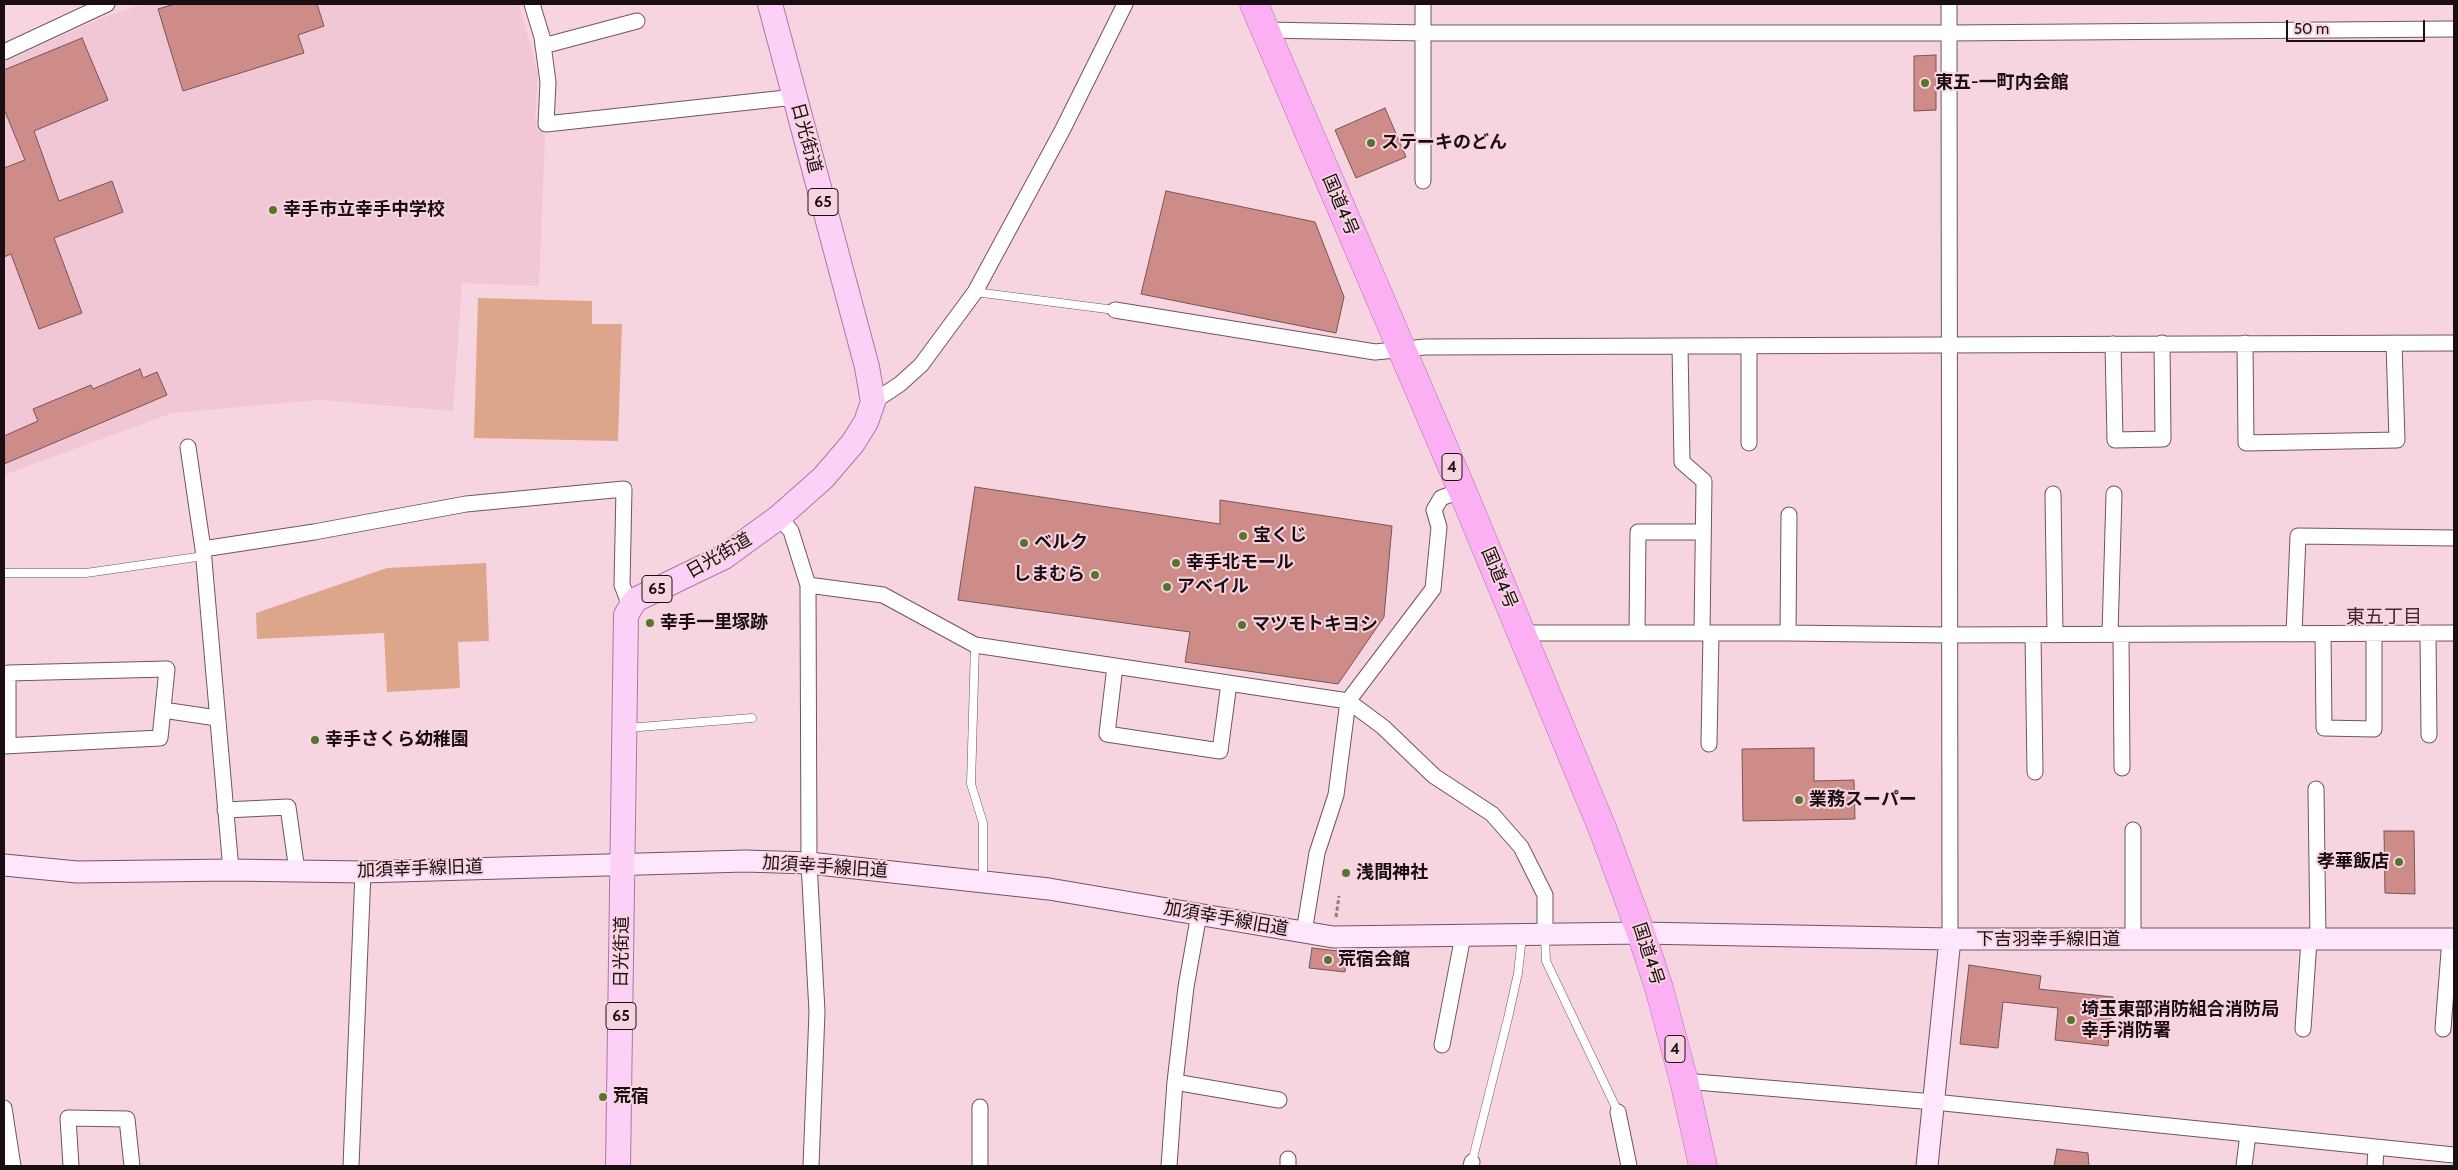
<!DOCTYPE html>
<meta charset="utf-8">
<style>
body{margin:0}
#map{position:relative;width:2458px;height:1170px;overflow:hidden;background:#f7d5e0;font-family:Cabin,sans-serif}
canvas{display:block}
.frame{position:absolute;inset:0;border:5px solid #1a0e12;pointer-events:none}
.scale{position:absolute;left:2286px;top:20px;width:139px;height:22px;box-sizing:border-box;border:2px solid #1a0e12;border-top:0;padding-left:6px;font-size:15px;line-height:18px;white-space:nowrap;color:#1a0e12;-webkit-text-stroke:4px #f7d5e0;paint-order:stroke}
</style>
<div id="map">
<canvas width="2458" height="1170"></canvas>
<div class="frame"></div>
<div class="scale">50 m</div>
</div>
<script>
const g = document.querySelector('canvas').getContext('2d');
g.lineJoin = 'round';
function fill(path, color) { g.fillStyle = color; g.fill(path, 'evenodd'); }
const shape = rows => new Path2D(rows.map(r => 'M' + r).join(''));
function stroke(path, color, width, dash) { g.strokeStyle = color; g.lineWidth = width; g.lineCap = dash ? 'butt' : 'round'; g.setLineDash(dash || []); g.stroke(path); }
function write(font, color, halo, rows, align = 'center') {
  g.font = font + ' Cabin,"Noto Sans JP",sans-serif'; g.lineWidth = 4; g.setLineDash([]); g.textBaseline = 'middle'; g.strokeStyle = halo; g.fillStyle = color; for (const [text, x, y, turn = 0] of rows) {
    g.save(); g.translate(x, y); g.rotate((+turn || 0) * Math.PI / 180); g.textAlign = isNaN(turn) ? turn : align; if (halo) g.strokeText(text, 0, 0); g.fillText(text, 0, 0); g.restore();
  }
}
fill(shape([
 [143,4,519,4,538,74,535,122,545,136,539,286,462,283,453,411,319,400,172,413,4,475,4,62,101,18]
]), '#f1c7d5');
fill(shape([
 [478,298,592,301,592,324,622,324,618,441,474,438],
 [486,563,489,641,458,642,460,688,387,692,384,633,257,639,256,613,387,568]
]), '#dda68a');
const building = shape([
 [175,4,317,4,324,26,298,35,304,53,183,91,158,9,175,4],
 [82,38,108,100,34,131,59,201,112,181,123,212,54,238,82,313,39,329,11,254,4,257,4,168,25,160,4,109,4,70,82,38],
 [1936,55,1936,110,1914,111,1914,56,1936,55],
 [1385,108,1406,157,1356,178,1335,130,1385,108],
 [1166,191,1315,222,1344,297,1336,333,1141,294,1166,191],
 [140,369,143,378,157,372,167,395,4,464,4,436,38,421,33,409,91,385,93,389,140,369],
 [975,487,1220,524,1220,500,1392,526,1384,617,1338,684,1185,662,1190,632,958,600,975,487],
 [1814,748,1814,781,1854,780,1855,819,1743,821,1742,749,1814,748],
 [2384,831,2414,831,2415,894,2385,893,2384,831],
 [1312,948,1347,952,1345,972,1309,968,1312,948],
 [1969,965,2041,976,2039,989,2113,997,2108,1046,2055,1040,2058,1008,2003,1002,1998,1048,1960,1044,1969,965],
 [2057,1149,2088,1153,2089,1166,2054,1166,2057,1149]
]);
fill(building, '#ce8c89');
stroke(building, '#755654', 1);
const lane = shape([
 [975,292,1115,310],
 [4,573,86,573,204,556],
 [975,645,971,784,983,823,983,881],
 [627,728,752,718],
 [1545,937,1546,961,1618,1112],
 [1472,1162,1508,1018,1518,973,1522,937]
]);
const street = shape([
 [532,4,542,37,548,82,546,124,795,97],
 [1949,4,1950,939],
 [1265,30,1424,33,1949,33,2454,29],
 [543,46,637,21],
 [4,52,107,4],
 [1423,181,1423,4],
 [1115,310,1375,352,1425,347,2454,343],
 [2245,343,2246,443,2397,440,2394,343],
 [2113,344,2115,440,2163,439,2162,343],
 [1680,346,1682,462,1704,481,1702,633],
 [873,402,900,384,921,365,975,292,1063,129,1125,4],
 [1749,443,1749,346],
 [188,447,203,549],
 [2053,494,2055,635],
 [779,517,791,531,808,585,809,863,817,1012,811,1166],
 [808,585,883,595,975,645,1348,701,1383,727,1434,776,1492,814,1521,847,1545,895,1545,935],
 [1522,633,1788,633,1948,635,2454,633],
 [1637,633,1638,532,1703,532],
 [1788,633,1789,515],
 [2428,633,2429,735],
 [2110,634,2114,494],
 [2294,634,2298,536,2454,538],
 [2323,634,2324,728,2374,729,2374,633],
 [2033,635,2035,772],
 [2121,635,2122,768],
 [1115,666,1107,734,1220,751,1229,683],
 [163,710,217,718],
 [1709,744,1711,633],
 [4,746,160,738,167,669,8,673,8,745],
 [2316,789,2318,940],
 [225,810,288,807,297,871],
 [2133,830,2133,940],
 [231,870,203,549,314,532,466,504,624,489,622,585,630,606],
 [1304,932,1317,853,1336,795,1348,701,1433,589,1439,527,1434,510,1441,498,1462,490],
 [2303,1029,2309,940],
 [2443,1029,2450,939],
 [1442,1045,1463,936],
 [1684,1081,1934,1102,2454,1155],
 [1175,1082,1279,1100],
 [980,1107,980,1166],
 [4,1108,13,1166],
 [1618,1112,1629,1166],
 [71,1166,68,1118,127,1119,132,1166],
 [351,1166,363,872],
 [1169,1166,1175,1082,1186,987,1199,914],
 [1288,1166,1288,1159],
 [1471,1166,1472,1162],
 [2244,1166,2248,1134],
 [2375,1166,2376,1147]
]);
const secondary = shape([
 [4,865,77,872,231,870,363,872,745,861,809,863,1049,889,1333,937,1641,933,1950,939,2454,939],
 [1927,1166,1950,939]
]);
const primary = shape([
 [618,1166,626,615,635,600,724,557,779,517,823,478,853,443,866,422,873,402,867,367,770,4]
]);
const highway = shape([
 [1254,4,1462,490,1603,830,1641,933,1659,988,1684,1081,1703,1166]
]);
stroke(lane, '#71545e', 9);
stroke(street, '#71545e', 17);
stroke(secondary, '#71545e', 23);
stroke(primary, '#ac77a5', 26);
stroke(highway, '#ac77a5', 29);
stroke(shape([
 [1336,917,1339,896]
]), '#927a82', 3, [4, 2.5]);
stroke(lane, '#fff', 8);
stroke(street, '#fff', 15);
stroke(secondary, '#fee7fc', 21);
stroke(primary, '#fdd0f8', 24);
stroke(highway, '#fbb0f4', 28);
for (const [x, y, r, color] of [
 [1925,83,5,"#57752a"],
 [1371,143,5,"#57752a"],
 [273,210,5,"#57752a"],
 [1243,536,5,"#57752a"],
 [1024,543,5,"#57752a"],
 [1176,563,5,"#57752a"],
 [1095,575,5,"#57752a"],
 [1167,587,5,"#57752a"],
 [650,623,5,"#57752a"],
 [1242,625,5,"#57752a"],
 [315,740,5,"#57752a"],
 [1799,800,5,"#57752a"],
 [2399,862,5,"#57752a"],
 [1346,873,5,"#57752a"],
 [1328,960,5,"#57752a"],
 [2071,1020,5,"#57752a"],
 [603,1097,5,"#57752a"]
]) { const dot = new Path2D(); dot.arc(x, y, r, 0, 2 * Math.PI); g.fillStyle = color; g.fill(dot); stroke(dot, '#f7d5e0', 2); }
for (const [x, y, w] of [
 [823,202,30],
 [1452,467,20],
 [657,589,30],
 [621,1016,30],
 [1675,1049,20]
]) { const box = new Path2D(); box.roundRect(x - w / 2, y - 13.5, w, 27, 4); g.fillStyle = '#f7d5e0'; g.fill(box); stroke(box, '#1a0e12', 1); }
write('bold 16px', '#1a0e12', null, [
 ["65",823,202],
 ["4",1452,467],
 ["65",657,589],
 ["65",621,1016],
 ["4",1675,1049]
]);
write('bold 18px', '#1a0e12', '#f7d5e0', [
 ["東五-一町内会館",1935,83],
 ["ステーキのどん",1381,143],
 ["幸手市立幸手中学校",283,210],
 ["宝くじ",1253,536],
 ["ベルク",1034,543],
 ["幸手北モール",1186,563],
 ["しまむら",1085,575,"right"],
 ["アベイル",1177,587],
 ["幸手一里塚跡",660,623],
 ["マツモトキヨシ",1252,625],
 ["幸手さくら幼稚園",325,740],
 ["業務スーパー",1809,800],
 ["孝華飯店",2389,862,"right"],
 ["浅間神社",1356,873],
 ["荒宿会館",1338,960],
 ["埼玉東部消防組合消防局",2081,1010],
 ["幸手消防署",2081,1031],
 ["荒宿",613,1097]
], 'left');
write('18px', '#1a0e12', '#f7d5e0', [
 ["日光街道",806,138,75],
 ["国道4号",1340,205,67],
 ["日光街道",719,556,-30],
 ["国道4号",1499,578,67],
 ["加須幸手線旧道",825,867,4],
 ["加須幸手線旧道",420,869,-2],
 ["加須幸手線旧道",1226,919,10],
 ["下吉羽幸手線旧道",2048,940],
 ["日光街道",622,952,-89],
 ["国道4号",1648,954,72]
]);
write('19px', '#422932', '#f7d5e0', [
 ["東五丁目",2384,617]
]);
</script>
